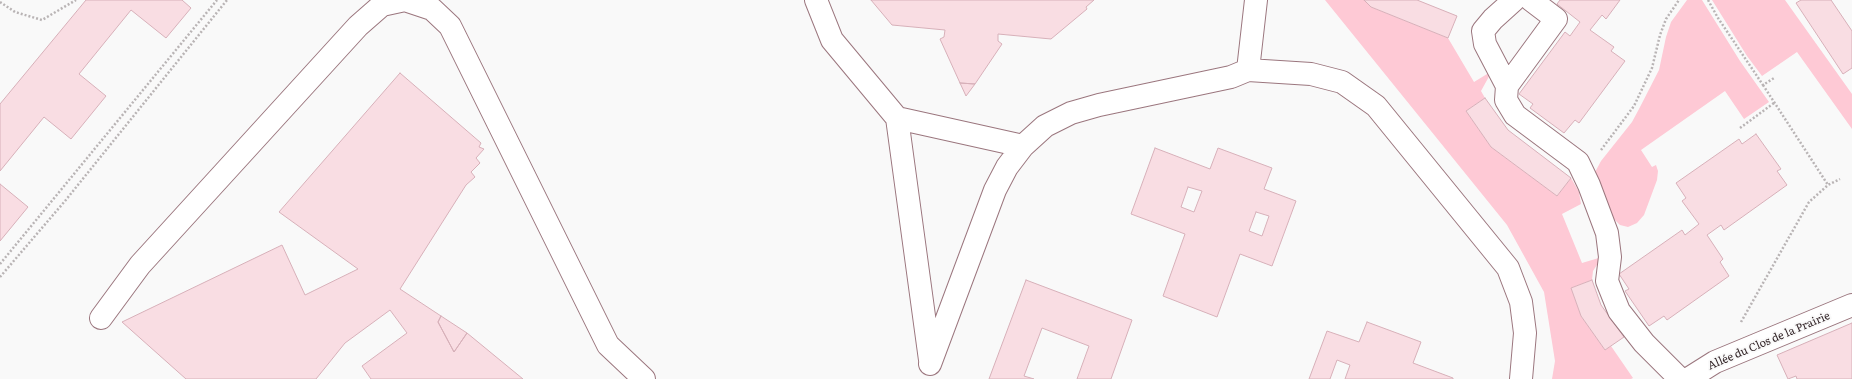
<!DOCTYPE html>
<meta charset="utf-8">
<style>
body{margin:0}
canvas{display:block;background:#f9f9f9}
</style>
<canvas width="1852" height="379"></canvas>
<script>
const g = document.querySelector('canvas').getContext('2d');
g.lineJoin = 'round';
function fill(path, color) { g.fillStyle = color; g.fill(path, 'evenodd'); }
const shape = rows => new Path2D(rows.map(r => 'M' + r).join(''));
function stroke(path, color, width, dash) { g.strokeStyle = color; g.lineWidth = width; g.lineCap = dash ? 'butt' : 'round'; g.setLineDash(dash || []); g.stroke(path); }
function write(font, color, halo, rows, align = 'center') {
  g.font = font + ' Literata,serif'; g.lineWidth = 3.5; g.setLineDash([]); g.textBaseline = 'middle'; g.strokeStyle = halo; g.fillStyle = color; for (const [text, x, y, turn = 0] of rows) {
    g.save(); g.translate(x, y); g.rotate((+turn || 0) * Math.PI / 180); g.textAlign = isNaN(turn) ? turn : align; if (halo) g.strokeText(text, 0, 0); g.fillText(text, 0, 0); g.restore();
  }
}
fill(shape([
 [1325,0,1364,0,1371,7,1448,38,1474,82,1492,71,1481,91,1485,98,1466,111,1491,147,1557,196,1571,178,1579,192,1581,204,1562,214,1582,263,1602,257,1593,271,1592,280,1571,288,1581,316,1605,350,1611,346,1633,378,1631,379,1552,379,1555,361,1544,292,1507,225],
 [1687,0,1702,0,1740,61,1769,102,1744,119,1725,91,1641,150,1652,167,1656,165,1658,171,1657,180,1644,215,1637,223,1628,227,1620,225,1614,219,1594,174,1601,161,1632,122,1639,109,1659,70,1666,37,1671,22],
 [1712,0,1785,0,1852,94,1852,129,1797,52,1762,76,1747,56]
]), '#fec9d5');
const building = shape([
 [86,0,182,0,191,8,166,38,131,10,79,74,106,96,71,139,44,117,0,171,0,104,86,0],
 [871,0,1094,0,1086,7,1087,9,1051,39,998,34,998,41,1002,44,975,84,960,83,940,39,944,37,945,30,892,25,871,0],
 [1364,0,1417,0,1457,16,1448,38,1371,7,1364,0],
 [1560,0,1620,0,1606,19,1602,15,1590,30,1614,47,1611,51,1625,61,1579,123,1575,120,1564,133,1530,108,1533,104,1519,94,1565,32,1570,36,1580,22,1557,4,1560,0],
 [1801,0,1831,0,1852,31,1852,68,1843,74,1796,3,1801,0],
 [400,73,481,143,479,147,484,149,476,158,480,163,471,172,475,177,466,185,400,289,441,316,438,322,454,352,467,333,523,379,371,379,362,366,407,333,390,310,345,343,316,379,186,379,122,322,282,245,305,295,358,269,279,212,400,73],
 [960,83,975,84,966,96,960,83],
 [1485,98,1508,130,1571,178,1557,196,1491,147,1466,111,1485,98],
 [1756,134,1781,169,1777,171,1787,185,1724,230,1721,225,1707,235,1723,259,1720,262,1729,276,1667,320,1664,316,1649,326,1625,291,1629,289,1619,274,1682,230,1685,235,1699,224,1682,201,1686,198,1676,183,1739,139,1742,144,1756,134],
 [1155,148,1210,169,1218,148,1272,168,1264,189,1296,201,1272,266,1240,254,1217,317,1163,296,1185,234,1131,214,1155,148],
 [1188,187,1202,191,1194,212,1181,207,1188,187],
 [1256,212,1269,216,1262,236,1249,231,1256,212],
 [0,184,28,207,0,241,0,184],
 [1026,280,1132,320,1111,379,1077,379,1089,346,1042,328,1024,376,1034,379,989,379,1026,280],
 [1592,280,1601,305,1624,337,1605,350,1581,316,1571,288,1592,280],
 [441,316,467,333,454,352,438,322,441,316],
 [1367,322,1421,342,1413,363,1453,378,1453,379,1345,379,1350,365,1337,360,1330,379,1309,379,1327,331,1359,342,1367,322],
 [1852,323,1852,379,1797,379,1796,376,1788,379,1777,355,1852,323]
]);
fill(building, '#f9dde3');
stroke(building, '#d7b0b9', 1);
const minor = shape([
 [816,0,832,40,897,118,930,360],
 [1514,0,1493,19,1483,31,1485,44,1507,86,1506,100,1515,115,1578,162,1589,185,1607,233,1610,257,1607,281,1619,311,1644,343,1680,379],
 [1248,70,1256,0],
 [1507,86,1556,19,1531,0],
 [897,118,1023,146],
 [101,318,140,265,358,26,382,5,405,0,432,9,450,26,608,345,644,379],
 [930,364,995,190,1007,167,1023,146,1045,126,1071,113,1099,105,1231,77,1248,70,1311,74,1342,82,1376,106,1508,268,1521,302,1525,333,1521,379],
 [1688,379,1715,362,1852,305]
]);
stroke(minor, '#9b767e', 24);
stroke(shape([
 [1708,0,1718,18,1763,85,1774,78],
 [0,2,15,12,42,20,76,0],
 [1763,85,1828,185],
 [1740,128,1774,103],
 [1601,150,1634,106,1652,68,1660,35,1666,19,1679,0],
 [0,264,217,0],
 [0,277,65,201,227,0],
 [1741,322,1809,202,1828,185,1840,179]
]), '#b9b4b5', 2.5, [2, 2]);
stroke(minor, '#fff', 22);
write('11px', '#2d1f22', '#f9f9f9', [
 ["Allée du Clos de la Prairie",1769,341,-23]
]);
</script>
